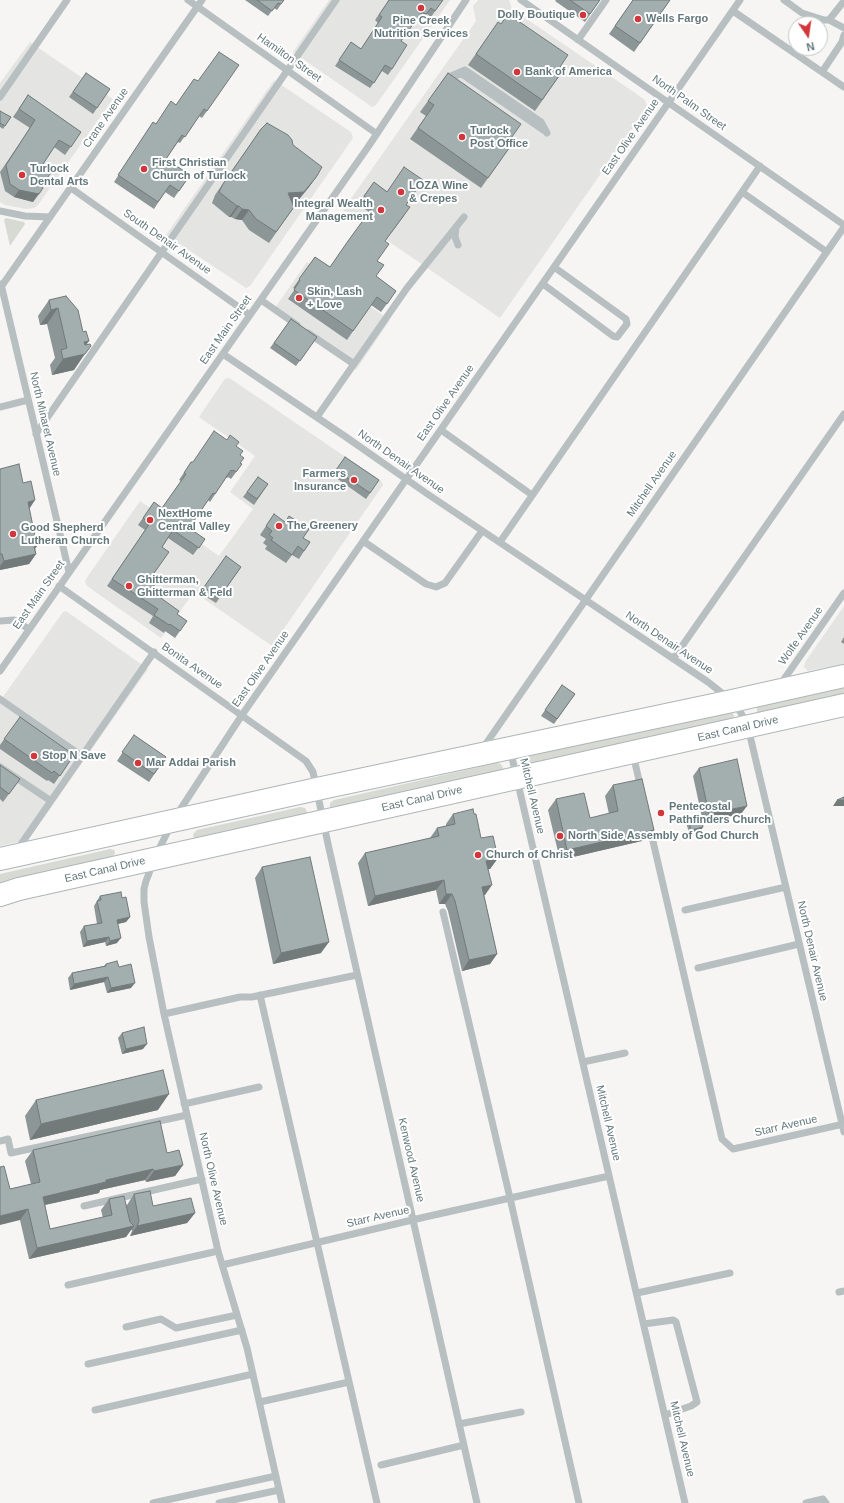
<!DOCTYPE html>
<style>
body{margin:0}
#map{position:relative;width:844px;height:1503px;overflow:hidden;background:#f6f5f3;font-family:Arial,sans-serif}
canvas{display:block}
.north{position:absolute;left:788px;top:16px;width:40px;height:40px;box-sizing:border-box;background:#fff;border:1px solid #c1c9ca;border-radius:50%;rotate:167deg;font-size:11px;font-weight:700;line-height:16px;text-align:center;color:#64787b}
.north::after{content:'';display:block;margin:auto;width:14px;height:18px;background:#d2363b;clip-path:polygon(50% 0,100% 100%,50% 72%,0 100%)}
</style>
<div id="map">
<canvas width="844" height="1503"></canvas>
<div class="north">N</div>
</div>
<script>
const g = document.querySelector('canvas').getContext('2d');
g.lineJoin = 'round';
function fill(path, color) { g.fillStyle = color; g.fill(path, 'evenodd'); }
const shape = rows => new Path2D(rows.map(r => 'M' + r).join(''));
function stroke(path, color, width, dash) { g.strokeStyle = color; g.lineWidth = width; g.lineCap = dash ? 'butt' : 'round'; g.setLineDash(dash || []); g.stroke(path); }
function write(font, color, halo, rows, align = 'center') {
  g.font = font + ' Arial,sans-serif'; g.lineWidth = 4; g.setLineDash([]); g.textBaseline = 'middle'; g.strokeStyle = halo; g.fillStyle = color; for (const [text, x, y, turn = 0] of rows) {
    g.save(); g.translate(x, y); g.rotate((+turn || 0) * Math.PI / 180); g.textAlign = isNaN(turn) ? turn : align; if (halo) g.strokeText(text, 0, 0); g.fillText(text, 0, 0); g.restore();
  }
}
fill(shape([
 [329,0,450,0,376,105,372,107,293,52],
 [478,0,509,0,512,9,644,99,647,105,646,109,500,318,343,210,476,21,473,6],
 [30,42,113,99,38,205,34,208,26,209,5,205,0,202,0,83],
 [274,80,351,132,353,138,250,286,246,288,166,235],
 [307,262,390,320,356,370,272,312],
 [227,378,231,379,381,481,383,485,272,646,194,592,161,638,87,586,85,582,86,579,140,501,219,556,253,509,230,492,255,456,199,417,224,380],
 [844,606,844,664,808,671,804,667,805,662],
 [66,611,148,669,28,840,0,846,0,701,63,612]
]), '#e4e5e3');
fill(shape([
 [6,218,24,222,25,224,10,246,4,220],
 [844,685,844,697,758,713,757,712,757,707,759,705],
 [726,711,732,712,734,716,733,720,527,765,527,758,530,755],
 [496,763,501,764,503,768,503,771,331,809,330,808,330,803,334,800],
 [300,807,305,808,307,812,307,815,194,840,193,834,197,830],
 [110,849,114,850,115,852,114,855,112,857,12,879,0,884,0,874]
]), '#d7dad3');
const major = shape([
 [0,859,317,789,732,701,844,676],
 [0,895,19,889,844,705]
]);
stroke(major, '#afb5b7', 24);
stroke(shape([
 [188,0,377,134],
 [521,0,844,225],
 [784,0,802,13,824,20,829,20,844,1],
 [733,11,844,87],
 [829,20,844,28],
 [578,40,606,0],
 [822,72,842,42,844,35],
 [451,76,465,70,541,122,547,133],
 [455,76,462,74,545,131],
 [0,97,67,0],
 [71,188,250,315],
 [742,192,827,252],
 [0,211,25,216,50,217],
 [456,227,455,237,458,245],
 [1,284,69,572],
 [543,284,613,336,617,337,627,324,626,319,554,267],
 [1,287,202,0],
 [261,300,297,325],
 [308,333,354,364],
 [223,354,346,437,426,493,708,682,732,701,739,710,744,718,751,740,844,1132],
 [0,407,28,400],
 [317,417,407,288,464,217],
 [441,430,532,495],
 [36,434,336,0],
 [363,541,426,584,436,587,445,583,482,531],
 [500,542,760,166],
 [59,586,306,761,313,772,328,844,477,1503],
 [0,621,14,620,29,629],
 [673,659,844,414],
 [0,671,368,147,466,0],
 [780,685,844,593],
 [0,699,82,756],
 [483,748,844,227],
 [510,749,685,1503],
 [633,754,641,789],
 [0,767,51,801],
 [176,816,242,715,740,0],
 [649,824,722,1139,733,1149,844,1124],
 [17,850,154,652],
 [157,853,171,825],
 [153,863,146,881,144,889,144,902,149,937,164,1014,218,1251,247,1348,282,1503],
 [685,910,786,887],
 [443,912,510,1198,579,1503],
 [698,968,799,944],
 [260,995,377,1503],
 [164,1014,240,997,252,997,357,975],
 [583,1062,625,1053],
 [184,1104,259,1087],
 [0,1141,8,1139,11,1153,187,1115],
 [84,1206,202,1179],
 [222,1265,425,1217,609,1176],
 [68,1285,218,1251],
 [839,1292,844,1291],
 [637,1293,730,1273],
 [644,1324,673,1320,676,1322,697,1402,691,1406,665,1415],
 [126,1327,161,1319,176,1328,237,1315],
 [88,1364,242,1330],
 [260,1402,349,1382],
 [95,1410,253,1374],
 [459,1424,521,1412],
 [381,1465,464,1445],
 [153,1503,276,1476],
 [219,1503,279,1490],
 [806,1503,823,1499,826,1503]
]), '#b8bfc0', 7);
stroke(major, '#fff', 22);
fill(shape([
 [245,0,284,0,277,10,274,8,268,16],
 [389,0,443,0,431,17,427,14,422,20,418,17,401,41,392,69,388,75,382,71,370,88,335,66,351,42,361,49,378,23,375,20],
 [556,0,600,0,585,22,555,1],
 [633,0,670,0,634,52,609,34],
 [498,22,564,69,535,111,468,65],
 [86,73,110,89,93,114,69,97],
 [448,73,509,141,512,144,481,188,410,139,426,116,420,112],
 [194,79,207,111,202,118,199,116,180,143,178,142,166,159,190,175,174,198,165,192,154,209,114,182,153,122,155,124,176,105],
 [28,95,81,132,65,155,54,147,43,164,42,185,33,202,14,197,5,191,0,172,30,128,13,117],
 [0,112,11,117,3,129,0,127],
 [261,129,293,145,317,176,309,187,296,203,293,203,294,207,269,243,249,230,242,220,235,219,231,217,229,217,212,203,215,195],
 [374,182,406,205,404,216,385,241,377,261,376,276,396,291,381,312,371,305,347,340,288,299,295,289,293,288,315,257,330,267,369,212,358,204],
 [66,296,86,345,74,370,52,375,50,365,55,358,47,324,40,325,38,316,49,300],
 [291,319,317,337,296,366,270,348],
 [236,446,240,455,240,463,242,464,231,479,228,477,227,478,226,478,210,502,208,500,189,528,205,539,193,555,168,538,162,547,152,576,154,583,151,591,177,614,187,621,175,638,165,631,164,633,149,623,153,616,107,586,145,530,138,525,154,502,162,508,181,481,179,480,191,462,193,462],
 [345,457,379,480,366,499,332,475],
 [0,469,29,509,36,554,29,564,0,570],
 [258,477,268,484,254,505,243,497],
 [274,514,303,538,310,542,299,559,292,555,286,563,265,549,267,546,263,543,266,539,260,535],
 [226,556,241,567,216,603,200,593],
 [844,637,844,644,841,642],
 [562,685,575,694,554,724,541,716],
 [20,717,74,755,54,784,48,780,47,781,0,749,0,745],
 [134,735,166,757,149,782,117,761],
 [0,765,20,779,3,802,0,799],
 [699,768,741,814,703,822,693,776],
 [613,785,654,830,646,840,560,860,548,810,556,799,590,818,609,814,605,796],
 [453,814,481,838,498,858,490,869,488,869,485,895,484,895,497,954,490,964,462,971,448,911,445,904,439,904,436,890,368,906,358,863,365,853,430,838,437,828,446,826,446,824],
 [688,819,703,827,701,830,689,833,686,822],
 [262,867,321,953,273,964,255,878],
 [100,896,122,898,130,917,126,922,118,924,117,943,106,946,105,942,83,947,80,932,84,926,97,924,94,906],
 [106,964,119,967,131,988,107,993,104,982,70,990,68,978,72,973,104,966],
 [122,1033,143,1049,122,1054,118,1038],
 [36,1100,158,1110,30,1140,25,1116],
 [33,1150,167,1153,183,1165,175,1176,146,1182,145,1180,100,1190,99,1193,45,1205,50,1229,103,1218,101,1210,109,1199,127,1205,134,1194,153,1206,195,1213,187,1223,130,1236,132,1231,131,1229,126,1237,29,1259,20,1220,10,1189,31,1184,25,1161]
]), '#8c9696');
fill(shape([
 [317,176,309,187,296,203,281,204,288,193],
 [19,190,39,194,33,202,14,197],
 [237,206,239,206,231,217,229,217],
 [242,209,249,210,242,220,235,219],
 [58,308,47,324,40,325,51,310],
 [89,341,78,356,85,354,74,370,52,375,63,359,84,342],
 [35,500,28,511,28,502],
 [37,546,31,555,36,554,29,564,0,570,0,566,4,561,34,547],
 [837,800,844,800,844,806,833,806],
 [747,806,741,814,703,822,709,814],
 [703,827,701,830,689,833,691,830],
 [654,830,646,840,560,860,567,850],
 [498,858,490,869,479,871,486,861],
 [444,880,436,890,368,906,375,896],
 [492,885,485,895,475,897,482,887],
 [446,894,452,894,445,904,439,904],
 [130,917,126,922,113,925,117,920],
 [109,937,105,942,83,947,87,941],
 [121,938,117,943,106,946,110,941],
 [329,942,321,953,273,964,281,953],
 [497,954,490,964,462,971,469,960],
 [108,977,104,982,70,990,74,984],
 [135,983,131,988,107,993,111,988],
 [147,1044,143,1049,122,1054,126,1049],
 [169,1094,158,1110,30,1140,41,1124],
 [183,1165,175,1176,146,1182,154,1171],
 [153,1169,145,1180,100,1190,99,1193,35,1207,43,1197,106,1180],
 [28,1209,20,1220,0,1225,0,1216],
 [195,1213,187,1223,130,1236,137,1226],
 [134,1226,126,1237,29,1259,37,1248]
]), '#727a7a');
const building = shape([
 [257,0,284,0,281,4,278,3,272,11,257,0],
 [389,0,443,0,435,11,431,8,426,14,422,12,401,41,407,45,392,69,385,65,374,83,339,60,351,42,361,49,382,17,379,15,389,0],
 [570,0,600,0,590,14,570,0],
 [633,0,670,0,640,43,615,26,633,0],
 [508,14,568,55,560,67,564,69,542,100,476,54,498,22,501,24,508,14],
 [219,52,239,65,207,111,204,109,185,137,182,135,166,159,190,175,179,191,170,185,158,202,118,175,153,122,156,124,171,101,176,105,194,79,198,81,219,52],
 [86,73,110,89,97,108,73,92,86,73],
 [448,73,521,124,509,141,512,144,488,178,418,128,434,105,428,101,448,73],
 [28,95,81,132,71,147,59,140,43,164,53,170,42,185,43,188,39,194,19,190,10,184,6,165,35,120,19,109,28,95],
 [0,111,11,117,5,126,0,123,0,111],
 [267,123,288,135,292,140,293,145,322,167,317,176,304,192,288,193,294,207,276,232,256,219,249,210,242,209,239,206,237,206,219,192,223,184,261,129,267,123],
 [404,167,423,180,406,205,410,207,385,241,389,244,377,261,384,265,376,276,396,291,387,304,377,297,353,331,294,290,300,280,299,279,315,257,330,267,348,241,375,204,364,196,374,182,387,192,404,167],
 [66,296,78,310,83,332,86,331,89,341,84,342,85,345,90,344,91,346,85,354,63,359,61,350,67,348,58,308,51,310,49,300,66,296],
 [291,319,317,337,300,361,274,343,291,319],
 [214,431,227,440,230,435,239,442,236,446,243,451,240,455,244,458,240,463,242,464,236,472,233,470,232,471,231,470,215,494,213,493,189,528,205,539,199,548,173,530,162,547,169,552,152,576,157,579,154,583,155,584,151,591,179,611,177,614,187,621,180,631,170,624,169,625,154,615,158,609,112,579,150,523,143,518,154,502,162,508,186,474,184,473,191,462,193,462,214,431],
 [345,457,379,480,370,493,336,470,345,457],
 [19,464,23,483,31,481,35,500,28,502,37,546,34,547,36,554,4,561,2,554,0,554,0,469,19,464],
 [258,477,268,484,257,499,247,492,258,477],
 [274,514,285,522,289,516,309,529,303,538,310,542,304,551,298,546,292,555,271,540,273,538,269,535,272,531,266,526,274,514],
 [226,556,241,567,219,598,204,587,226,556],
 [562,685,575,694,557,719,545,710,562,685],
 [20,717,74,755,60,776,54,771,52,773,4,739,20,717],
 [134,735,166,757,154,774,122,752,134,735],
 [737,759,747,806,709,814,699,768,737,759],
 [0,765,20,779,9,794,0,787,0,765],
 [642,779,654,830,567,850,556,799,584,793,590,818,618,811,613,785,642,779],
 [844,797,844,800,837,800,844,797],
 [473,809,474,814,476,814,481,838,493,836,498,858,486,861,492,885,482,887,497,954,469,960,455,901,452,894,446,894,444,880,375,896,365,853,439,836,437,828,455,824,453,814,473,809],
 [701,816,703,827,691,830,688,819,701,816],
 [310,857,329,942,281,953,262,867,310,857],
 [121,892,122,898,126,897,130,917,117,920,121,938,110,941,109,937,87,941,84,926,102,923,97,901,101,900,100,896,121,892],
 [117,961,119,967,131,964,135,983,111,988,108,977,74,984,72,973,106,966,106,964,117,961],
 [144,1027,147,1044,126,1049,122,1033,144,1027],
 [163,1070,169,1094,41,1124,36,1100,163,1070],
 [160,1121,167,1153,179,1150,183,1165,154,1171,153,1169,106,1180,106,1182,43,1197,50,1229,112,1215,109,1199,124,1196,130,1222,134,1226,37,1248,28,1209,0,1216,0,1167,4,1166,10,1189,40,1182,33,1150,160,1121],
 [150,1191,153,1206,191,1198,195,1213,137,1226,139,1221,134,1194,150,1191]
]);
fill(building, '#a3aeaf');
stroke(building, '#727a7a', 1);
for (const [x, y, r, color] of [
 [421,8,4,"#d2363b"],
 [583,15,4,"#d2363b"],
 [638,19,4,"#d2363b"],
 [517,72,4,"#d2363b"],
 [462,137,4,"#d2363b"],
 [144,169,4,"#d2363b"],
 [22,175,4,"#d2363b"],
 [401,192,4,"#d2363b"],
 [381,210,4,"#d2363b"],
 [299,298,4,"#d2363b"],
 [354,480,4,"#d2363b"],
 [150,520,4,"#d2363b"],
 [279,526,4,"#d2363b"],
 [13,534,4,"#d2363b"],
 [129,586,4,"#d2363b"],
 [34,756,4,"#d2363b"],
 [138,763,4,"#d2363b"],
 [661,813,4,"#d2363b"],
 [560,836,4,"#d2363b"],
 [478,855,4,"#d2363b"]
]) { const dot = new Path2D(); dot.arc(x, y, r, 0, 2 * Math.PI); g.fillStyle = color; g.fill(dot); stroke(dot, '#fff', 1.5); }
write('bold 11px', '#64787b', '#fff', [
 ["Dolly Boutique",575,15,"right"],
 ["Wells Fargo",646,19],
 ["Pine Creek",421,21,"center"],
 ["Nutrition Services",421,34,"center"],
 ["Bank of America",525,72],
 ["Turlock",470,131],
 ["Post Office",470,144],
 ["First Christian",152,163],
 ["Church of Turlock",152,176],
 ["Turlock",30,169],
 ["Dental Arts",30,182],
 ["LOZA Wine",409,186],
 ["& Crepes",409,199],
 ["Integral Wealth",373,204,"right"],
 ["Management",373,217,"right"],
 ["Skin, Lash",307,292],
 ["+ Love",307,305],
 ["Farmers",346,474,"right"],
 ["Insurance",346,487,"right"],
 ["NextHome",158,514],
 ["Central Valley",158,527],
 ["The Greenery",287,526],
 ["Good Shepherd",21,528],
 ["Lutheran Church",21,541],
 ["Ghitterman,",137,580],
 ["Ghitterman & Feld",137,593],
 ["Stop N Save",42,756],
 ["Mar Addai Parish",146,763],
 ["Pentecostal",669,807],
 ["Pathfinders Church",669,820],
 ["North Side Assembly of God Church",568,836],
 ["Church of Christ",486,855]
], 'left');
write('11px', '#64787b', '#fff', [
 ["Hamilton Street",289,58,35],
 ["North Palm Street",689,103,35],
 ["Crane Avenue",106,118,-55],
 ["East Olive Avenue",631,137,-55],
 ["South Denair Avenue",167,242,35],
 ["East Main Street",226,330,-55],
 ["East Olive Avenue",446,403,-55],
 ["North Minaret Avenue",45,424,77],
 ["North Denair Avenue",401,462,35],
 ["Mitchell Avenue",652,484,-55],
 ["East Main Street",39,595,-55],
 ["Wolfe Avenue",801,636,-55],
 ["North Denair Avenue",669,643,34],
 ["Bonita Avenue",192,666,35],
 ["East Olive Avenue",261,669,-55],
 ["East Canal Drive",738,729,-13],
 ["Mitchell Avenue",532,796,77],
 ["East Canal Drive",422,799,-13],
 ["East Canal Drive",105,870,-13],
 ["North Denair Avenue",812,951,77],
 ["Mitchell Avenue",608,1123,77],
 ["Starr Avenue",786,1126,-13],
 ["Kenwood Avenue",411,1160,77],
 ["North Olive Avenue",213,1179,77],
 ["Starr Avenue",378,1217,-13],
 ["Mitchell Avenue",682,1439,77]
]);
</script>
